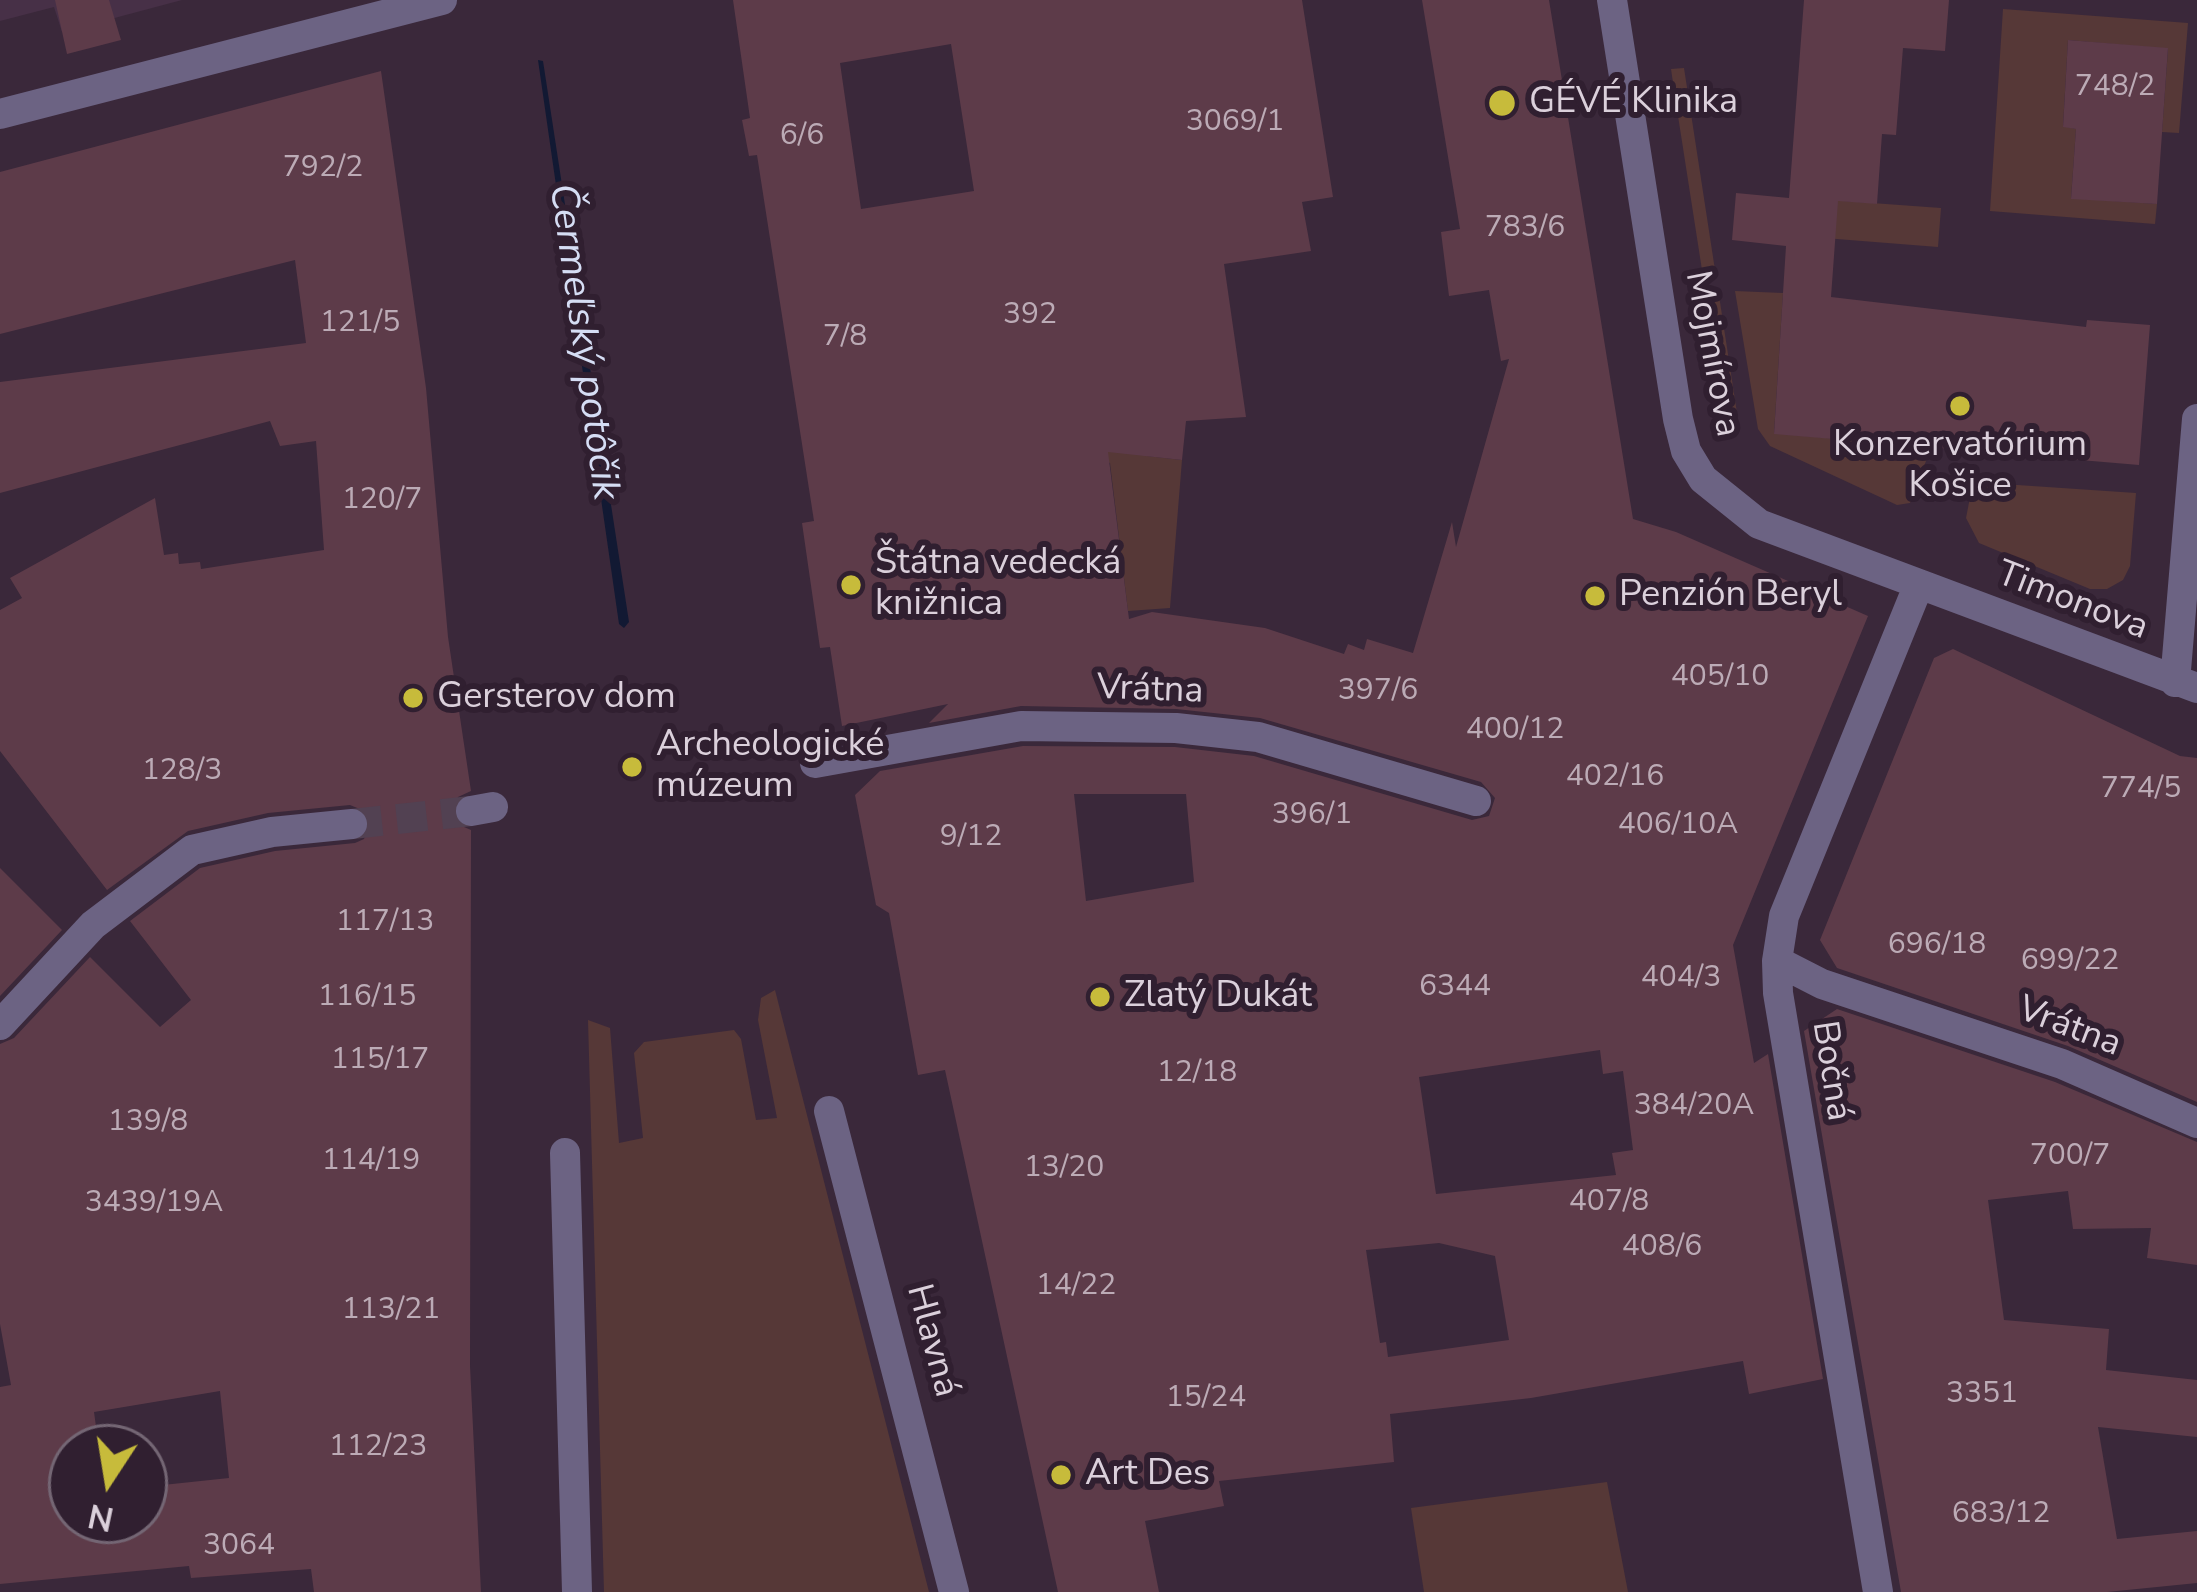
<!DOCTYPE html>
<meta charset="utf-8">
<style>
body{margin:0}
#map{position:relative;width:2197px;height:1592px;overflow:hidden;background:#3a283a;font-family:"Nunito Sans",sans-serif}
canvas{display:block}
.north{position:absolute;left:48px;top:1424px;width:120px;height:120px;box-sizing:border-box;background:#301f30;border:3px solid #746674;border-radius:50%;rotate:192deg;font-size:33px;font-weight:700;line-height:48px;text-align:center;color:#dbd0db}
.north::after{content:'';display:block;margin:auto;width:42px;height:54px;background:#c7bb3b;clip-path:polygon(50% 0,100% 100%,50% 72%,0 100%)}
</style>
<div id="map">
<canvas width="2197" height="1592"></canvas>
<div class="north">N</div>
</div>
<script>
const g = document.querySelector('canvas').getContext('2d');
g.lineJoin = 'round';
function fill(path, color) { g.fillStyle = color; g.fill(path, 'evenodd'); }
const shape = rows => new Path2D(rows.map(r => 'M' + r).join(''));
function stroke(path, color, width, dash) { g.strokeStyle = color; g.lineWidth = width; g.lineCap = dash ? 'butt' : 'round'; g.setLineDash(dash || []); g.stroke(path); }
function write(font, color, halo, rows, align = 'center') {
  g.font = font + ' "Nunito Sans",sans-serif'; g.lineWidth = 12; g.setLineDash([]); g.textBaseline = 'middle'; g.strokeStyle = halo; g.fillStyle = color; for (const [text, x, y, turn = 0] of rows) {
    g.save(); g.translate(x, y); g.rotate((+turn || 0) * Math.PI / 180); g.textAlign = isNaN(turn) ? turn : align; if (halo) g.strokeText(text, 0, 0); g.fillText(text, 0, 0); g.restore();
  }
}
fill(shape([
 [0,0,182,0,62,32,54,7,0,21]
]), '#473047');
fill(shape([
 [2003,9,2188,23,2179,133,2162,132,2168,49,2068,40,2063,126,2076,129,2071,198,2157,204,2155,224,1990,211],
 [1684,68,1715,270,1702,270,1676,103,1671,69],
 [1789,197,1941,208,1938,247,1786,235],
 [1705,288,1718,289,1737,413,1724,415],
 [1735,291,1783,293,1774,433,1931,448,1910,503,1897,505,1770,446,1758,429],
 [1106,417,1147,456,1182,460,1170,608,1128,611,1110,463,1105,461],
 [1973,482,2136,493,2130,566,2123,580,2107,589,2090,589,1979,543,1966,518],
 [775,990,929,1592,604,1592,588,1020,610,1028,619,1143,643,1138,634,1053,644,1042,734,1030,741,1039,756,1120,777,1118,758,1020,761,998],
 [1607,1482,1628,1592,1424,1592,1411,1508]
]), '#563837');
fill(shape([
 [538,60,543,61,629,622,624,628,619,624]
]), '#121933');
fill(shape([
 [55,0,109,0,121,40,67,54],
 [733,0,1302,0,1333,197,1302,202,1311,251,1224,264,1246,417,1186,421,1182,460,1108,452,1129,619,1152,612,1265,628,1344,654,1348,644,1364,650,1367,639,1413,653,1452,522,1456,547,1509,359,1501,361,1489,290,1449,296,1441,232,1460,229,1422,0,1549,0,1633,519,1676,532,1868,616,1733,945,1754,1063,1768,1054,1823,1379,1749,1394,1743,1361,1531,1398,1390,1414,1394,1462,1219,1481,1224,1506,1145,1521,1159,1592,1058,1592,945,1070,918,1075,889,913,876,905,855,795,880,771,1023,746,1175,747,1254,756,1472,820,1489,816,1495,798,1481,782,1260,718,1176,709,1021,706,929,723,948,704,842,726,830,647,820,648,802,523,814,521,757,155,749,156,742,120,750,118],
 [951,44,974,191,861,209,840,63],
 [1074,794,1186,794,1194,882,1086,901],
 [1600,1050,1603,1074,1623,1071,1633,1150,1612,1153,1616,1175,1436,1194,1419,1077],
 [1439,1243,1495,1256,1509,1340,1388,1357,1386,1342,1380,1343,1366,1250],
 [1804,0,1949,0,1945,51,1903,48,1896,135,1882,134,1877,204,1838,201,1831,297,2086,327,2087,320,2150,325,2139,465,1774,434,1786,246,1732,240,1736,193,1789,198],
 [2068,40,2168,48,2157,204,2071,199,2076,129,2063,127],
 [381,71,426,388,448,637,471,791,458,797,452,813,457,824,471,830,470,1366,481,1592,314,1592,311,1569,191,1578,189,1566,0,1584,0,1387,11,1385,0,1324,0,1044,14,1038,90,957,160,1027,191,1000,130,921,200,868,275,851,355,843,364,839,371,823,367,812,350,805,268,813,188,831,107,890,0,751,0,610,22,598,10,578,155,498,164,555,178,553,179,564,200,562,201,569,324,550,316,441,280,446,270,421,0,493,0,382,306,343,295,260,0,334,0,172],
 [220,1391,229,1478,144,1487,144,1520,72,1520,72,1448,99,1448,94,1412],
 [1953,649,2180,756,2197,758,2197,1102,2068,1046,1837,968,1820,940,1934,658],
 [0,868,62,930,0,996],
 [1837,1009,2055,1082,2197,1142,2197,1265,2147,1258,2151,1228,2073,1229,2068,1191,1988,1200,2004,1320,2109,1329,2106,1370,2197,1380,2197,1437,2098,1427,2117,1539,2197,1531,2197,1583,2107,1592,1901,1592,1804,1031]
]), '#5d3b49');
stroke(shape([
 [352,824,471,811]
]), '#524152', 30, [30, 15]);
stroke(shape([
 [1612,0,1678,419,1686,451,1703,479,1759,524,2197,688],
 [0,114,442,0],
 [2175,682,2197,419],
 [815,763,1021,726,1176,728,1258,737,1476,801],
 [471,811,493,807],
 [1777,961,1822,984,2062,1064,2197,1123],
 [0,1025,93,925,192,850,272,832,352,824],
 [829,1111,954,1592],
 [565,1153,577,1592],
 [1878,1592,1778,993,1777,961,1784,916,1919,584]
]), '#6c6383', 30);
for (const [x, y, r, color] of [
 [1502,103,15,"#c7bb3b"],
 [1960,406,12,"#c7bb3b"],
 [851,585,12,"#c7bb3b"],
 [1595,596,12,"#c7bb3b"],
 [413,698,12,"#c7bb3b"],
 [632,767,12,"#c7bb3b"],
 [1100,997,12,"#c7bb3b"],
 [1061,1475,12,"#c7bb3b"]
]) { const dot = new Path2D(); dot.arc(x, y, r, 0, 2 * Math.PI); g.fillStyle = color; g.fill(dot); stroke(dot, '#301f30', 4.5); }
write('30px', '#bcabb6', null, [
 ["748/2",2115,88],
 ["3069/1",1235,123],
 ["6/6",802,137],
 ["792/2",323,169],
 ["783/6",1525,229],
 ["392",1030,316],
 ["121/5",360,324],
 ["7/8",845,338],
 ["120/7",382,501],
 ["405/10",1720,678],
 ["397/6",1378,692],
 ["400/12",1515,731],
 ["128/3",182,772],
 ["402/16",1615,778],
 ["774/5",2141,790],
 ["396/1",1312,816],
 ["406/10A",1678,826],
 ["9/12",971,838],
 ["117/13",385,923],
 ["696/18",1937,946],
 ["699/22",2070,962],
 ["404/3",1681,979],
 ["6344",1455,988],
 ["116/15",367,998],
 ["115/17",380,1061],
 ["12/18",1197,1074],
 ["384/20A",1694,1107],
 ["139/8",148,1123],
 ["700/7",2070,1157],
 ["114/19",371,1162],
 ["13/20",1064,1169],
 ["407/8",1609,1203],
 ["3439/19A",154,1204],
 ["408/6",1662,1248],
 ["14/22",1076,1287],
 ["113/21",391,1311],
 ["3351",1982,1395],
 ["15/24",1206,1399],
 ["112/23",378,1448],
 ["683/12",2001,1515],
 ["3064",239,1547]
]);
write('36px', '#dbd0db', '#301f30', [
 ["GÉVÉ Klinika",1529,103],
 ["Konzervatórium",1960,446,"center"],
 ["Košice",1960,487,"center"],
 ["Štátna vedecká",875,564],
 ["knižnica",875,605],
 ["Penzión Beryl",1619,596],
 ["Gersterov dom",437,698],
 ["Archeologické",656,746],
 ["múzeum",656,787],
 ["Zlatý Dukát",1124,997],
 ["Art Des",1085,1475]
], 'left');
write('36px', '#dbd0db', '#301f30', [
 ["Mojmírova",1711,354,79],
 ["Timonova",2072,602,21],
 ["Vrátna",1150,691,2],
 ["Vrátna",2069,1028,21],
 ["Bočná",1830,1071,81],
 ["Hlavná",931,1341,75]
]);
write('italic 39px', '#d5ddf4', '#301f30', [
 ["Čermeľský potôčik",582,342,82]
]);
</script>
